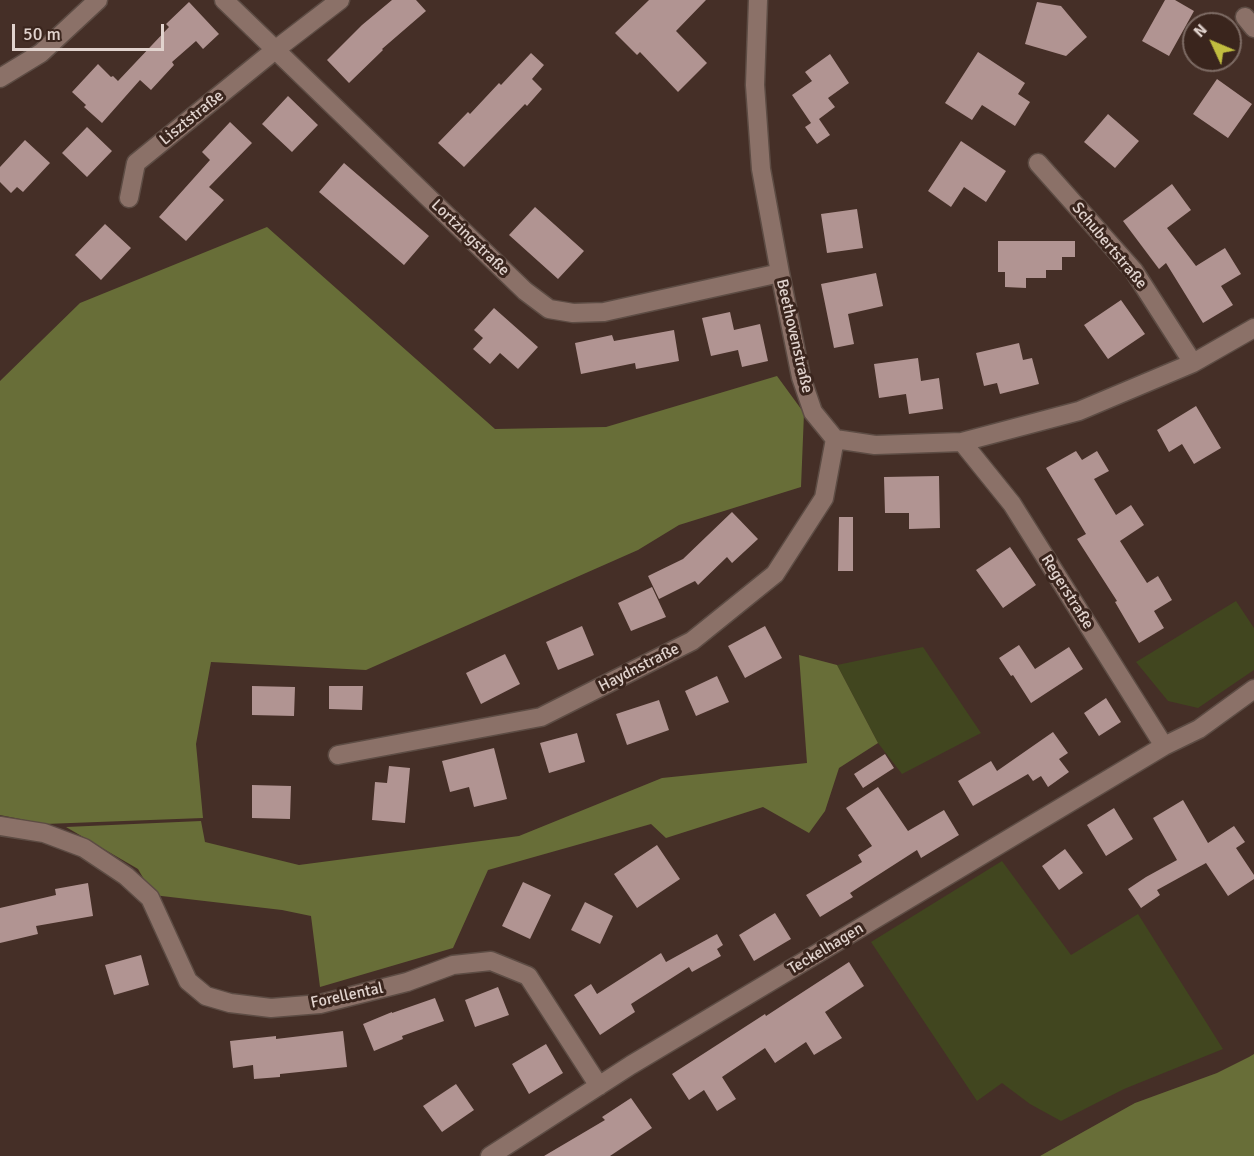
<!DOCTYPE html>
<meta charset="utf-8">
<style>
body{margin:0}
#map{position:relative;width:1254px;height:1156px;overflow:hidden;background:#452f27;font-family:Signika,sans-serif}
canvas{display:block}
.north{position:absolute;left:1182px;top:12px;width:60px;height:60px;box-sizing:border-box;background:#3a251d;border:2px solid #7d6b64;border-radius:50%;rotate:314deg;font-size:16px;font-weight:700;line-height:24px;text-align:center;color:#e1d3ce}
.north::after{content:'';display:block;margin:auto;width:21px;height:27px;background:#c1bd3f;clip-path:polygon(50% 0,100% 100%,50% 72%,0 100%)}
.scale{position:absolute;left:12px;top:24px;width:152px;height:27px;box-sizing:border-box;border:3px solid #e1d3ce;border-top:0;padding-left:8px;font-size:18px;line-height:21px;white-space:nowrap;color:#e1d3ce;-webkit-text-stroke:4px #3a251d;paint-order:stroke}
</style>
<div id="map">
<canvas width="1254" height="1156"></canvas>
<div class="north">N</div>
<div class="scale">50 m</div>
</div>
<script>
const g = document.querySelector('canvas').getContext('2d');
g.lineJoin = 'round';
function fill(path, color) { g.fillStyle = color; g.fill(path, 'evenodd'); }
const shape = rows => new Path2D(rows.map(r => 'M' + r).join(''));
function stroke(path, color, width, dash) { g.strokeStyle = color; g.lineWidth = width; g.lineCap = dash ? 'butt' : 'round'; g.setLineDash(dash || []); g.stroke(path); }
function write(font, color, halo, rows, align = 'center') {
  g.font = font + ' Signika,sans-serif'; g.lineWidth = 6; g.setLineDash([]); g.textBaseline = 'middle'; g.strokeStyle = halo; g.fillStyle = color; for (const [text, x, y, turn = 0] of rows) {
    g.save(); g.translate(x, y); g.rotate((+turn || 0) * Math.PI / 180); g.textAlign = isNaN(turn) ? turn : align; if (halo) g.strokeText(text, 0, 0); g.fillText(text, 0, 0); g.restore();
  }
}
fill(shape([
 [1236,601,1254,628,1254,670,1198,708,1168,701,1136,662],
 [923,647,981,733,902,774,878,743,837,665],
 [1002,861,1071,955,1138,914,1223,1049,1124,1089,1061,1121,1030,1104,1002,1083,977,1101,871,942]
]), '#41461f');
fill(shape([
 [267,227,495,429,606,427,777,376,804,413,801,487,679,525,638,550,366,670,211,662,196,744,203,818,45,824,0,815,0,381,80,303],
 [799,655,837,665,878,743,839,768,825,811,809,833,763,807,666,838,651,824,488,870,453,948,320,987,311,916,282,910,153,895,138,869,66,827,201,821,205,842,299,865,519,836,662,778,807,763],
 [1254,1054,1254,1156,1040,1156,1135,1103,1217,1073,1249,1057]
]), '#686e38');
fill(shape([
 [392,0,416,0,426,11,382,49,383,50,349,83,327,60,362,25],
 [649,0,706,0,676,31,707,63,678,92,640,52,637,55,615,33],
 [1165,0,1175,0,1194,11,1169,56,1142,41],
 [189,2,219,34,203,49,196,41,172,62,174,65,151,90,140,80,102,123,84,107,86,105,72,92,98,64,111,77,113,76,118,81,169,27,166,24],
 [1037,2,1061,6,1087,37,1066,56,1025,44],
 [978,52,1025,83,1018,94,1030,102,1015,126,982,105,972,120,945,103],
 [531,53,544,65,532,79,542,89,527,106,525,104,464,167,438,143,468,112,470,114,499,83,501,85],
 [830,54,849,83,828,98,835,107,819,119,830,135,817,144,805,127,811,123,792,95,812,81,805,72],
 [1217,79,1252,104,1228,138,1193,114],
 [288,96,318,125,292,152,262,124],
 [1108,114,1139,141,1115,168,1084,142],
 [230,122,252,143,209,187,224,200,186,241,159,217,210,160,202,152],
 [87,127,112,151,87,177,62,153],
 [25,140,50,163,23,192,17,187,11,193,0,182,0,167],
 [961,141,1006,171,986,202,964,187,951,207,928,191],
 [344,163,429,236,404,265,319,192],
 [1172,184,1191,210,1167,228,1196,266,1225,248,1241,274,1221,286,1233,305,1203,323,1166,263,1159,269,1123,221],
 [535,207,584,251,558,279,509,235],
 [857,209,863,248,827,253,821,214],
 [105,224,131,248,101,280,75,255],
 [998,241,1075,241,1075,257,1062,257,1062,270,1046,270,1046,278,1026,278,1026,288,1005,287,1005,272,998,272],
 [876,273,883,306,848,314,854,344,834,348,821,284],
 [1121,300,1145,334,1108,359,1084,325],
 [494,308,538,347,518,369,500,353,490,364,473,349,483,338,474,330],
 [730,312,734,330,760,324,768,361,742,367,738,350,711,356,702,318],
 [674,330,679,361,636,369,635,363,581,374,575,343,612,335,614,341],
 [1019,343,1023,360,1032,358,1039,384,1000,394,997,383,984,386,976,353],
 [918,358,921,381,939,378,943,409,909,414,906,394,879,398,874,364],
 [1196,406,1221,448,1194,464,1182,444,1169,452,1157,430],
 [1076,451,1082,460,1097,451,1109,471,1094,479,1116,515,1131,505,1144,525,1120,541,1147,583,1158,576,1172,600,1154,611,1164,628,1139,643,1115,602,1117,601,1077,539,1086,534,1046,468],
 [939,476,940,528,909,529,909,513,885,513,884,477],
 [732,512,758,539,732,563,727,557,698,585,695,581,659,599,648,576,683,559],
 [839,517,853,517,853,571,838,571],
 [1010,547,1036,585,1003,608,976,570],
 [652,587,666,617,631,631,618,603],
 [582,626,594,655,558,670,546,642],
 [765,626,782,658,745,678,728,646],
 [1019,645,1035,669,1069,647,1083,669,1031,703,1013,675,1011,676,999,658],
 [505,654,520,684,481,704,466,673],
 [717,676,729,702,696,716,685,691],
 [252,686,295,687,294,716,252,715],
 [329,686,363,686,362,710,329,709],
 [1106,698,1121,722,1099,736,1084,713],
 [659,700,669,730,627,745,616,714],
 [1053,732,1068,753,1059,759,1069,772,1048,787,1041,776,1033,781,1028,774,973,806,958,781,991,761,997,771],
 [577,733,585,762,549,773,540,743],
 [494,748,507,799,474,807,469,787,450,792,442,761],
 [885,754,894,768,863,788,854,774],
 [389,766,410,768,405,823,372,820,375,782,387,783],
 [252,785,291,786,290,819,252,818],
 [878,787,908,831,944,810,959,835,921,858,917,850,850,893,853,897,820,917,806,895,862,862,858,855,872,846,846,808],
 [1183,800,1208,843,1234,826,1245,842,1236,848,1254,875,1254,879,1228,896,1206,863,1157,890,1160,895,1141,908,1128,889,1146,877,1177,860,1153,818],
 [1114,808,1133,839,1106,856,1087,825],
 [657,845,680,879,637,908,614,874],
 [1065,849,1083,873,1059,890,1042,866],
 [523,882,551,895,530,939,502,926],
 [88,883,93,916,36,926,38,934,0,943,0,908,56,895,55,889],
 [585,902,613,916,600,944,571,930],
 [775,913,791,939,754,961,739,935],
 [717,934,723,945,717,949,721,956,692,972,689,967,631,1004,635,1012,600,1035,574,995,591,984,597,994,661,953,666,962],
 [141,955,149,985,114,995,105,965],
 [849,962,864,986,825,1012,842,1038,814,1055,806,1042,775,1063,765,1048,722,1077,736,1099,717,1111,704,1090,689,1100,672,1074,765,1014,766,1016],
 [498,987,509,1015,475,1027,465,1000],
 [435,998,444,1021,402,1036,403,1039,374,1051,363,1024,392,1012,392,1013],
 [343,1031,347,1067,280,1074,280,1077,254,1079,253,1065,233,1068,230,1041,276,1036,276,1039],
 [546,1044,563,1073,529,1094,512,1064],
 [456,1084,474,1110,442,1132,423,1106],
 [631,1098,652,1128,610,1156,544,1156,605,1120,602,1117]
]), '#b19492');
const minor = shape([
 [224,0,525,291,549,309,573,313,604,312,780,273],
 [758,0,755,85,761,169,780,273,801,377,813,412,835,439,875,445,962,442,1079,411,1193,363,1254,328],
 [1245,17,1254,28],
 [0,78,41,53,98,0],
 [1038,163,1134,271,1193,363],
 [129,198,136,163,275,50,340,0],
 [962,442,1012,504,1164,746],
 [338,755,541,717,692,641,775,574,824,498,835,439],
 [0,826,44,833,84,848,126,876,150,898,188,981,206,996,230,1003,271,1008,320,1004,407,982,453,965,491,961,528,976,599,1086],
 [490,1156,631,1065,1164,746,1199,729,1254,689]
]);
stroke(minor, '#5d4c44', 21);
stroke(minor, '#8b7168', 18);
write('16px', '#e1d3ce', '#3a251d', [
 ["Lisztstraße",192,118,-39],
 ["Lortzingstraße",470,238,44],
 ["Schubertstraße",1109,246,50],
 ["Beethovenstraße",794,336,77],
 ["Regerstraße",1067,592,58],
 ["Haydnstraße",639,668,-27],
 ["Teckelhagen",826,949,-31],
 ["Forellental",347,996,-12]
]);
</script>
